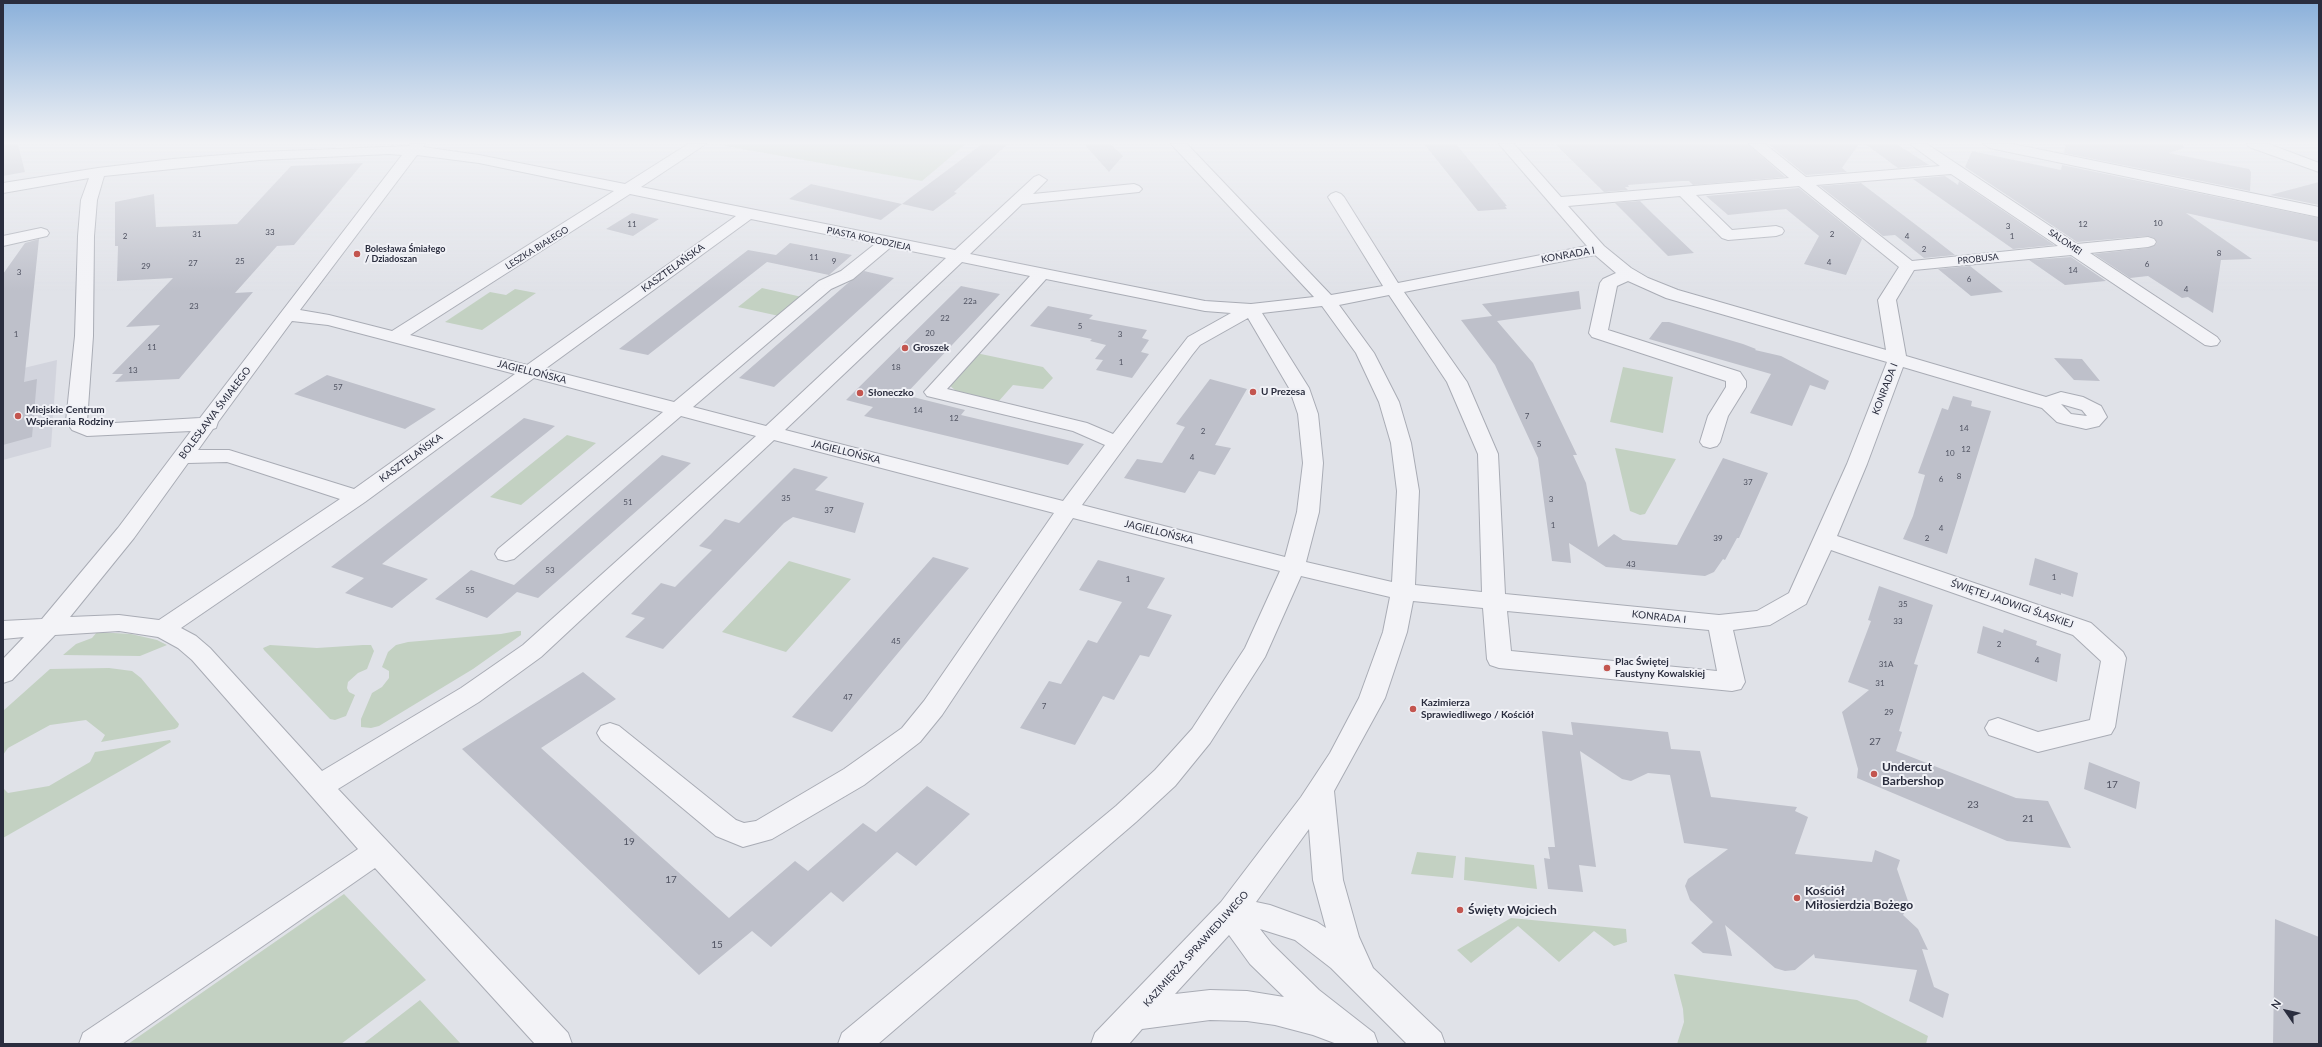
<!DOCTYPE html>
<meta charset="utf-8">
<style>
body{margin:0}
#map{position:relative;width:2322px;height:1047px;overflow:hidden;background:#e0e2e8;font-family:Lato,sans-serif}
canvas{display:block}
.frame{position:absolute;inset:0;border:4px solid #2a2d3e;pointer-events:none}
.north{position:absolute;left:2266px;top:991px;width:40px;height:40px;-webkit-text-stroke:3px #f0f1f6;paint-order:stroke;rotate:304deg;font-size:11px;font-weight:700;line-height:16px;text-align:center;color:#2a2d3e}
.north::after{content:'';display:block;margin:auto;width:14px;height:18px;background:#2a2d3e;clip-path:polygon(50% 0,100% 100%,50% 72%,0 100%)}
</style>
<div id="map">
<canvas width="2322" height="1047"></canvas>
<div class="frame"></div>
<div class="north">N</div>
</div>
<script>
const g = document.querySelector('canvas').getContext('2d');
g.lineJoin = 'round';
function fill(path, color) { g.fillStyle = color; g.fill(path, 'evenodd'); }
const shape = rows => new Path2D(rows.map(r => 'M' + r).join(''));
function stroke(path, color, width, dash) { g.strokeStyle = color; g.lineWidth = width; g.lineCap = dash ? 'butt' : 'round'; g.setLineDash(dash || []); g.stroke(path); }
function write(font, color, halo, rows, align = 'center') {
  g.font = font + ' Lato,sans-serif'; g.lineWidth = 4; g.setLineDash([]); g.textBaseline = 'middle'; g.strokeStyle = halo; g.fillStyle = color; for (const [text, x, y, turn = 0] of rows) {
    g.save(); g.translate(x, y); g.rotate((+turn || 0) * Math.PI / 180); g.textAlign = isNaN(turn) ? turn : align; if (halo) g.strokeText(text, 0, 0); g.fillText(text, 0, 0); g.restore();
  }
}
fill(shape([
 [57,360,51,447,3,460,3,373]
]), '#d2d4dd');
fill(shape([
 [727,144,966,144,922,181,725,146],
 [762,288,802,297,779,316,738,307],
 [515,289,536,293,482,330,445,322,490,292,506,295],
 [976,353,1043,367,1053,378,1043,389,1013,385,998,402,956,391,948,384],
 [1623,367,1673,377,1663,433,1610,422],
 [567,435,596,443,521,505,490,497],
 [1615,448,1676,459,1645,514,1640,515,1630,511],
 [789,561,851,579,786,652,722,632],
 [517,631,521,631,521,635,473,669,379,726,371,728,361,727,361,719,372,693,382,687,389,678,389,671,382,667,388,652,396,645,408,642,501,634],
 [97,632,131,634,157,640,167,645,140,656,63,655,76,644,92,638],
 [270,645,317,648,363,645,371,645,374,651,367,669,358,673,348,682,347,688,349,692,355,695,346,716,335,720,330,719,264,650,263,648],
 [109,668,132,671,141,678,179,724,178,727,175,729,101,742,105,735,86,720,50,725,8,748,3,755,3,711,50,669],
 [170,740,171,742,3,838,3,788,8,793,49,786,90,762,95,752],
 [1417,852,1456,856,1453,878,1411,874],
 [1465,857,1534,865,1537,889,1464,880],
 [344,894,426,980,341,1044,128,1044],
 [1511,918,1626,929,1627,942,1614,946,1594,931,1559,962,1518,926,1471,963,1457,950],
 [1674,974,1857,1000,1928,1036,1926,1044,1677,1044,1684,1022,1683,1009],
 [420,1000,461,1044,363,1044]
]), '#c3d1c2');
fill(shape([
 [3,144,18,144,25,172,3,176],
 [982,144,1008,144,954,192,957,193,933,211,902,204],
 [1084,144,1111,144,1123,156,1109,172],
 [1424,144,1456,144,1507,206,1505,206,1507,209,1478,211],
 [1555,144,1748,144,1785,177,1693,185,1689,181,1681,181,1628,185,1629,187,1625,187,1628,190,1604,192],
 [1768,144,1859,144,1842,168,1847,172,1806,175],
 [1865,144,1897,144,1929,165,1898,168],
 [2066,144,2183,144,2184,148,2169,153,2249,169,2251,172,2250,191,2064,153],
 [1972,151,2061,170,2062,165,2319,218,2319,242,2186,213,2252,259,2221,260,2213,313,2188,297,2182,298,2148,276,2130,278,2094,254,2148,248,2157,243,2154,238,2148,236,2077,242,1965,167],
 [363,163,294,245,277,246,235,293,253,292,179,379,115,382,123,374,112,374,160,325,126,327,173,278,117,281,118,246,115,246,115,202,154,194,156,227,237,224,291,166],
 [1945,176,1958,185,1959,181,2054,245,2013,249,1913,179],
 [2319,182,2319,205,2270,195],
 [1861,183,1928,234,1955,255,1924,258,1895,235,1883,236,1820,186],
 [811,184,902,204,881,220,789,199],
 [1799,188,1862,239,1846,275,1804,264,1819,236,1786,209,1728,215,1706,196],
 [1640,201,1654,215,1694,253,1668,256,1615,203],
 [632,213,659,219,633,236,606,229],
 [39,239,24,382,37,379,32,437,3,445,3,274,25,243],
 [790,243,852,255,829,275,767,262,648,355,619,349,748,250,776,255],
 [2071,257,2106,281,2065,285,2029,260],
 [1970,266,2003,292,1971,296,1938,269],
 [864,271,894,278,774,387,739,378,848,283],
 [961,286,1000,294,905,395,965,410,961,415,1084,444,1068,465,864,416,873,407,846,400],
 [1579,291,1581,309,1497,321,1533,363,1577,455,1573,455,1586,483,1598,547,1614,534,1623,540,1677,545,1723,458,1768,473,1739,538,1737,538,1725,560,1723,559,1714,572,1705,576,1606,567,1569,543,1571,563,1552,561,1538,458,1495,365,1461,320,1492,316,1482,304],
 [1048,306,1093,315,1089,319,1147,330,1142,338,1149,340,1141,352,1149,354,1132,378,1096,370,1103,360,1095,359,1106,345,1090,341,1092,339,1030,326],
 [1662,322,1669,322,1743,344,1756,349,1755,350,1781,356,1829,381,1825,390,1810,385,1792,426,1750,413,1771,374,1649,339],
 [2054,358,2082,359,2100,381,2074,380],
 [327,375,436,409,405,429,294,394],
 [1210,379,1247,389,1215,445,1231,448,1215,475,1199,471,1185,493,1124,478,1137,459,1162,463,1185,427,1176,424],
 [1953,396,1972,401,1971,406,1991,411,1947,554,1903,539,1913,516,1925,475,1918,473,1942,408,1948,410],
 [524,418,555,426,382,564,428,579,392,608,345,593,364,578,331,567],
 [662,455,691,463,538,598,517,592,487,618,435,599,471,570,514,585],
 [794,468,828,477,815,490,864,503,855,533,793,517,784,523,663,649,625,637,645,618,631,614,661,583,675,587,712,550,699,546,712,533,725,519,739,523],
 [933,557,969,568,832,732,792,717],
 [2035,558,2078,573,2073,597,2061,593,2061,595,2029,585],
 [1098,560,1165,578,1147,608,1172,615,1149,657,1140,655,1114,700,1103,696,1075,745,1020,728,1049,681,1061,684,1088,640,1097,643,1122,602,1079,590],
 [1879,586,1933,605,1914,664,1918,665,1899,731,1902,732,1896,751,2016,798,2048,801,2071,848,2007,841,1857,778,1858,769,1842,712,1869,690,1848,682,1871,621,1868,620],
 [1983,626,2003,633,2004,629,2037,641,2036,645,2061,654,2057,682,1977,653],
 [583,672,616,699,541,748,729,918,795,861,808,871,863,823,876,832,927,786,970,814,916,866,897,852,843,902,831,892,771,947,752,931,699,975,462,749],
 [1571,722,1668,732,1671,749,1700,751,1711,797,1797,807,1795,811,1808,817,1795,854,1872,862,1875,850,1900,860,1897,869,1909,904,1903,915,1918,929,1928,950,1922,949,1934,987,1949,994,1943,1018,1909,1001,1917,970,1815,958,1814,954,1795,970,1785,971,1775,968,1725,925,1732,956,1703,953,1691,943,1713,922,1690,900,1685,886,1688,879,1728,849,1684,843,1670,775,1648,773,1631,781,1622,779,1580,751,1596,867,1579,865,1583,892,1548,889,1544,858,1550,859,1548,847,1555,847,1542,731,1573,735],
 [2089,762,2140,782,2136,809,2084,789],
 [2275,919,2319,937,2319,1044,2273,1044]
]), '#bec0ca');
const minor = shape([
 [410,144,425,144,423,147,479,155,625,184,688,144,706,144,641,187,955,250,1034,177,1039,175,1047,180,1033,194,1134,184,1139,186,1142,189,1139,192,1022,204,970,254,1205,301,1251,304,1314,297,1171,144,1187,144,1331,295,1383,286,1328,197,1331,194,1336,192,1341,194,1344,197,1398,283,1587,246,1499,144,1514,144,1561,197,1789,178,1749,144,1765,144,1806,177,1940,166,1910,144,1927,144,2077,244,2148,237,2154,239,2156,242,2154,245,2148,247,2090,253,2217,337,2220,341,2217,345,2211,346,2205,345,2071,255,1914,270,1896,300,1906,356,2046,397,2061,392,2083,397,2101,406,2107,417,2099,426,2086,429,2064,424,2057,422,2042,408,1903,367,1867,464,1837,536,2091,623,2123,652,2126,658,2115,727,2111,734,2038,752,1989,735,1985,728,1989,721,1998,718,2038,732,2090,720,2101,661,2073,635,1831,550,1806,604,1770,625,1733,630,1745,682,1741,689,1732,691,1499,668,1490,665,1487,659,1483,608,1413,601,1407,632,1385,698,1334,791,1343,880,1359,937,1373,968,1441,1033,1445,1044,1407,1044,1331,968,1295,940,1260,929,1272,944,1319,990,1374,1033,1378,1044,1337,1044,1313,1035,1275,1025,1247,1021,1210,1020,1142,1029,1129,1044,1091,1044,1095,1033,1221,902,1301,797,1330,753,1359,698,1383,632,1390,597,1301,576,1265,657,1210,743,1175,786,1136,822,878,1044,838,1044,842,1033,1116,806,1155,770,1192,729,1245,648,1280,571,1073,518,942,715,920,742,864,785,772,839,743,847,716,836,601,740,597,733,601,726,610,723,619,726,736,820,744,823,756,821,844,769,902,728,924,701,1054,513,774,440,541,657,479,702,338,789,568,1033,572,1044,535,1044,375,868,122,1044,79,1044,83,1033,358,849,192,660,178,648,158,637,119,631,55,635,12,680,3,683,3,659,24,637,3,639,3,621,42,619,118,528,191,431,87,436,72,430,66,421,75,336,78,236,81,200,89,178,3,193,3,183,98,168,173,159,260,152,409,146,410,144],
 [389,154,402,155,200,418,97,424,87,422,93,336,94,236,97,200,104,176,260,160,389,154],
 [417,155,479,163,614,191,392,331,329,315,300,310,417,155],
 [1951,174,2058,246,1912,261,1816,185,1951,174],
 [1799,186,1899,267,1878,300,1886,350,1678,290,1648,278,1631,268,1604,246,1568,206,1680,196,1722,238,1728,240,1776,236,1782,234,1784,231,1782,228,1776,226,1732,230,1696,195,1799,186],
 [630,194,736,216,527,365,410,335,630,194],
 [751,219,875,244,841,271,819,281,674,402,545,369,751,219],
 [891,247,946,258,766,426,693,407,831,289,853,279,891,247],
 [1595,255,1616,273,1603,279,1600,283,1589,333,1592,337,1726,381,1726,387,1708,416,1700,442,1703,446,1710,448,1717,446,1720,442,1728,416,1746,387,1746,381,1740,372,1608,330,1617,286,1628,281,1666,298,1887,362,1847,464,1789,593,1757,611,1719,615,1505,594,1498,454,1467,382,1404,292,1595,255],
 [962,262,1030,276,924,392,927,396,1073,431,1105,445,1063,501,785,430,962,262],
 [1046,279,1205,311,1231,313,1188,337,1113,434,1087,423,947,389,1046,279],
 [1389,295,1447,382,1478,454,1482,592,1415,585,1419,491,1411,443,1399,402,1374,353,1339,305,1389,295],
 [1322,306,1356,353,1379,402,1391,443,1397,491,1392,582,1306,562,1319,512,1323,463,1318,414,1309,388,1262,313,1322,306],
 [1248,318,1289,388,1298,414,1303,463,1297,512,1285,557,1082,505,1192,355,1200,345,1248,318],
 [292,321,328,325,515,374,354,489,229,450,198,450,213,429,216,428,218,422,292,321],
 [534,378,663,412,498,549,495,554,498,559,506,561,514,559,681,416,756,436,523,645,461,688,322,771,210,648,196,636,181,628,365,502,534,378],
 [2061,404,2082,410,2087,416,2071,414,2061,404],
 [227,462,340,499,159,620,119,615,70,617,134,538,188,463,227,462],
 [1507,611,1709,630,1717,671,1511,651,1507,611],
 [1309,829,1313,880,1326,928,1317,922,1270,905,1256,902,1309,829],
 [1229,935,1250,964,1284,997,1247,991,1210,990,1175,994,1229,935],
 [1983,144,2013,144,2319,207,2319,217,1990,148,1983,144],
 [2247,144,2269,144,2319,163,2319,172,2249,147,2247,144],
 [41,228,47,230,49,233,47,236,3,246,3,236,41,228]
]);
stroke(minor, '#a9acb5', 2);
fill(minor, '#f3f3f7');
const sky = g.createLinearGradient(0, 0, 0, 291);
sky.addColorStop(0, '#8ab0da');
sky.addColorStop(0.49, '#f1f2f5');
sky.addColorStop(1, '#f1f2f500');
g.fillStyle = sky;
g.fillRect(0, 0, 2322, 291);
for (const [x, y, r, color] of [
 [357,254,4,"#c3554f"],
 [905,348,4,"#c3554f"],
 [1253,392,4,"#c3554f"],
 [860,393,4,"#c3554f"],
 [18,416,4,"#c3554f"],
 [1607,668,4,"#c3554f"],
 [1413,709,4,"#c3554f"],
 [1874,774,4,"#c3554f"],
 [1797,898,4,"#c3554f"],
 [1460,910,4,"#c3554f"]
]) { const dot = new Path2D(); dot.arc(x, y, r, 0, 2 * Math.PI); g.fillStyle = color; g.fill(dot); stroke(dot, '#f0f1f6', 1.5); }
write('8px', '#4f5261', null, [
 ["10",2158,223],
 ["11",632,224],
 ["12",2083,224],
 ["3",2008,226],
 ["33",270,232],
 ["31",197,234],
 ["2",1832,234],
 ["2",125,236],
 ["4",1907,236],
 ["1",2012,236],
 ["2",1924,249],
 ["8",2219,253],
 ["11",814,257],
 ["25",240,261],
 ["9",834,261],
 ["4",1829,262],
 ["27",193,263],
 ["6",2147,264],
 ["29",146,266],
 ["14",2073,270],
 ["3",19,272],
 ["6",1969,279],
 ["4",2186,289],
 ["22a",970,301],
 ["23",194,306],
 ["22",945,318],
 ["5",1080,326],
 ["20",930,333],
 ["1",16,334],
 ["3",1120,334],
 ["11",152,347],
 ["1",1121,362],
 ["18",896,367],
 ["13",133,370],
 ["57",338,387],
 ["14",918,410],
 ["7",1527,416],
 ["12",954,418],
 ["14",1964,428],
 ["2",1203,431],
 ["5",1539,444],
 ["12",1966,449],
 ["10",1950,453],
 ["4",1192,457],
 ["8",1959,476],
 ["6",1941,479],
 ["37",1748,482],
 ["35",786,498],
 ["3",1551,499],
 ["51",628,502],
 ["37",829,510],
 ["1",1553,525],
 ["4",1941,528],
 ["39",1718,538],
 ["2",1927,538],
 ["43",1631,564],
 ["53",550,570],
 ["1",2054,577],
 ["1",1128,579],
 ["55",470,590],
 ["35",1903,604],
 ["33",1898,621],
 ["45",896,641],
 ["2",1999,644],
 ["4",2037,660],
 ["31A",1886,664],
 ["31",1880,683],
 ["47",848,697],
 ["7",1044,706],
 ["29",1889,712]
]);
write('9px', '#2a2d3e', '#f0f1f6', [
 ["PIASTA KOŁODZIEJA",869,239,12],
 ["SALOMEI",2065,242,34],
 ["LESZKA BIAŁEGO",537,248,-32],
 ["PROBUSA",1978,259,-6]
]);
write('bold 9px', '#2a2d3e', '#f0f1f6', [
 ["Bolesława Śmiałego",365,249],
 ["/ Dziadoszan",365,259]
], 'left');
write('10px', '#2a2d3e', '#f0f1f6', [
 ["KONRADA I",1568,255,-10],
 ["KASZTELAŃSKA",673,268,-36],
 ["JAGIELLOŃSKA",532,372,14],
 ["KONRADA I",1885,389,-69],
 ["BOLESŁAWA ŚMIAŁEGO",215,413,-53],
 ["JAGIELLOŃSKA",846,452,14],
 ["KASZTELAŃSKA",411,458,-36],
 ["JAGIELLOŃSKA",1159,532,14],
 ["ŚWIĘTEJ JADWIGI ŚLĄSKIEJ",2012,604,19],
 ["KONRADA I",1659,617,6],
 ["KAZIMIERZA SPRAWIEDLIWEGO",1196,949,-48]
]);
write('bold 10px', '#2a2d3e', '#f0f1f6', [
 ["Groszek",913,348],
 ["U Prezesa",1261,392],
 ["Słoneczko",868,393],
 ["Miejskie Centrum",26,410],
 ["Wspierania Rodziny",26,422],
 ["Plac Świętej",1615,662],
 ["Faustyny Kowalskiej",1615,674],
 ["Kazimierza",1421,703],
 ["Sprawiedliwego / Kościół",1421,715]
], 'left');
write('10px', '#4f5261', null, [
 ["27",1875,742],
 ["17",2112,785],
 ["23",1973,805],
 ["21",2028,819],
 ["19",629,842],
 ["17",671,880],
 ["15",717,945]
]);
write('bold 12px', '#2a2d3e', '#f0f1f6', [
 ["Undercut",1882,767],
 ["Barbershop",1882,781],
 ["Kościół",1805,891],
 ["Miłosierdzia Bożego",1805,905],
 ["Święty Wojciech",1468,910]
], 'left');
</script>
